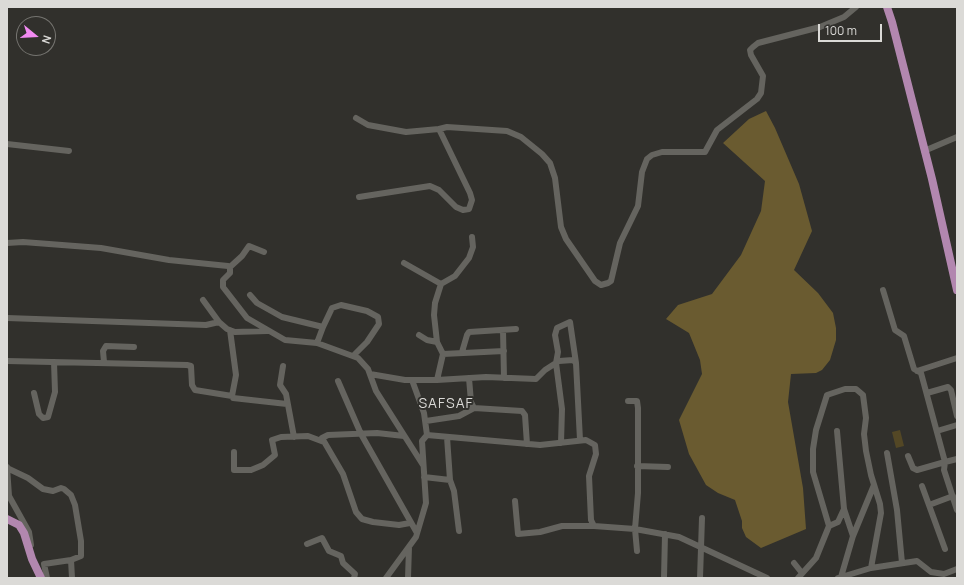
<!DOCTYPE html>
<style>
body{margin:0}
#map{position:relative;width:964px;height:585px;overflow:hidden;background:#31302c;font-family:Manrope,sans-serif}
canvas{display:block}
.frame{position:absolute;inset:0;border:8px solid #dbdad7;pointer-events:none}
.north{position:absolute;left:16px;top:16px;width:40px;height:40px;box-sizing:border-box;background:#31302c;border:1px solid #757470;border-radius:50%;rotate:108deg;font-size:11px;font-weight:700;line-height:16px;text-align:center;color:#dbdad7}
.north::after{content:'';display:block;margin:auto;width:14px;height:18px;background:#f28af2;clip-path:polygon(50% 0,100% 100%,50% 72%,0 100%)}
.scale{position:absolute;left:818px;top:24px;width:64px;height:18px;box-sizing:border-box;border:2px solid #dbdad7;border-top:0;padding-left:5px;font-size:12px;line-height:14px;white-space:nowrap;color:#dbdad7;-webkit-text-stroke:3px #31302c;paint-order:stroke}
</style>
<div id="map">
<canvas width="964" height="585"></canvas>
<div class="frame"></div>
<div class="north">N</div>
<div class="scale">100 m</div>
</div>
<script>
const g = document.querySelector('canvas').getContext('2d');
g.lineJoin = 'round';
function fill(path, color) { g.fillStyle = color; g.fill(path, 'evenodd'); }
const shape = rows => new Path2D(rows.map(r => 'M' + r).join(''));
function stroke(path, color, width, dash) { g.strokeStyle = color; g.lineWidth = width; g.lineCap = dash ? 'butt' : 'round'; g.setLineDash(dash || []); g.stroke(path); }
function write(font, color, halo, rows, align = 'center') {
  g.font = font + ' Manrope,sans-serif'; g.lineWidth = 4; g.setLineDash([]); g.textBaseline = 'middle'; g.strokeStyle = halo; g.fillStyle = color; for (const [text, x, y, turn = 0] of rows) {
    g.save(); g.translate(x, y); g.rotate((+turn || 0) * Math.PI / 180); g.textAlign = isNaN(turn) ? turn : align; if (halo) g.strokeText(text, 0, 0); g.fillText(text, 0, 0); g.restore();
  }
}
fill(shape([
 [900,430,904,446,896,448,892,432]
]), '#534725');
fill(shape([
 [766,111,775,128,799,184,812,231,794,270,818,293,833,313,836,328,836,340,830,360,822,370,816,373,791,374,788,402,803,488,806,529,761,548,746,537,742,528,742,521,735,500,718,493,706,485,689,454,679,420,702,374,700,360,689,333,666,319,678,305,712,294,741,255,761,211,765,181,723,143,749,119]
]), '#6a5b30');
stroke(shape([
 [356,118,368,125,406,132,439,129],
 [7,144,69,151],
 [924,151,957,137],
 [359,197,430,186,439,190,456,207,463,210,469,209,472,200,470,193,439,129,447,127,507,131,521,137,542,154,550,163,555,178,561,227,566,239,595,281,601,285,608,283,611,281,620,243,638,206,642,172,647,159,652,155,662,152,705,152,717,130,757,99,761,93,763,76,751,55,750,50,753,47,758,43,820,27,844,17,856,7],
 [7,243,23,242,101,248,169,260,228,266,230,267,230,273,223,280,223,287,247,318,285,340,317,343,358,358,368,369,376,391,423,465],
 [404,263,441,284],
 [230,267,242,256,249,246,264,252],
 [883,290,895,330,904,336,914,369,921,373,945,462,957,459],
 [250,295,257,303,282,317,323,327,332,308,341,305,367,311,378,317,379,324,367,342,353,356],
 [203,300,219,322,227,329,235,332,267,331],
 [7,318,206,325,219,322],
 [230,330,236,375,232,396],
 [503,330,504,378],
 [419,335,427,340,437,342],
 [317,343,323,327],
 [462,352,467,335,469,332,516,329],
 [443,354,504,351],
 [7,361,187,365,191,366,192,385,195,390,232,396,233,398,287,404],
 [104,362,103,351,106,346,134,347],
 [283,366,280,385,286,394,294,437],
 [917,371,957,358],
 [370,374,405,380,437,380,486,377,536,379,545,370,559,361,573,360,576,363,580,440],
 [469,378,471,402,474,408,522,411,525,415,527,444],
 [412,380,424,413,427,435],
 [437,380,443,354,437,342,434,315,435,303,441,284,455,276,469,258,473,247,472,237],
 [338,381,361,434,417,533],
 [34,393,39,414,43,418,48,417,55,392,54,362],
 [927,393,948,387,951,390,957,416],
 [628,401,637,401,638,408,638,493,635,529,637,551],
 [426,421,459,416,474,408],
 [837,431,844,509,853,536],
 [937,431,957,425],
 [404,436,377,433,328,435,322,438,343,474,356,512,362,519,373,522,399,525,410,523],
 [561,443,562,409,556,363,558,352,555,335,557,328,570,322,576,363],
 [234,452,234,470,251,470,263,465,275,455,272,440,281,437,308,436,324,442],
 [887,453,897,510,902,563],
 [908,456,913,468,917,470,945,462,944,470,957,510],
 [637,466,668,467],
 [7,467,9,496,29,532,31,545],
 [7,468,28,478,43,489,53,491,61,488,64,489,71,495,75,505,81,541,81,556,71,560,44,564,47,578],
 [424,477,450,480,447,437],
 [450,480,454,491,459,531],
 [922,486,945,549],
 [515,501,518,534,540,532,562,526,594,526],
 [929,505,953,496],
 [829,526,838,522,844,509],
 [307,544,322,538,329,551,341,556,343,563,355,574,354,578],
 [71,560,72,578],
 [794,563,802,573],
 [841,577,853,536,874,485],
 [386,578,416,537,426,503,422,441,427,435,540,445,586,440,595,445,596,454,589,476,591,520,594,526,635,529,679,537,767,578],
 [408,578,409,547],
 [664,578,665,534],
 [700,578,702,518],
 [798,578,816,558,829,526,813,472,813,449,816,430,827,395,845,389,856,389,863,395,866,418,864,434,866,451,871,475,880,504,881,513,871,568],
 [838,578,871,568,917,561,931,572,944,574,957,569]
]), '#65645f', 6);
stroke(shape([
 [887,7,892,22,932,179,957,290],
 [7,519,19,525,24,533,32,559,41,578]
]), '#b287af', 8);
g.letterSpacing = '1px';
write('14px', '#dbdad7', '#31302c', [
 ["SAFSAF",446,404]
]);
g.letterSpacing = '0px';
</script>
